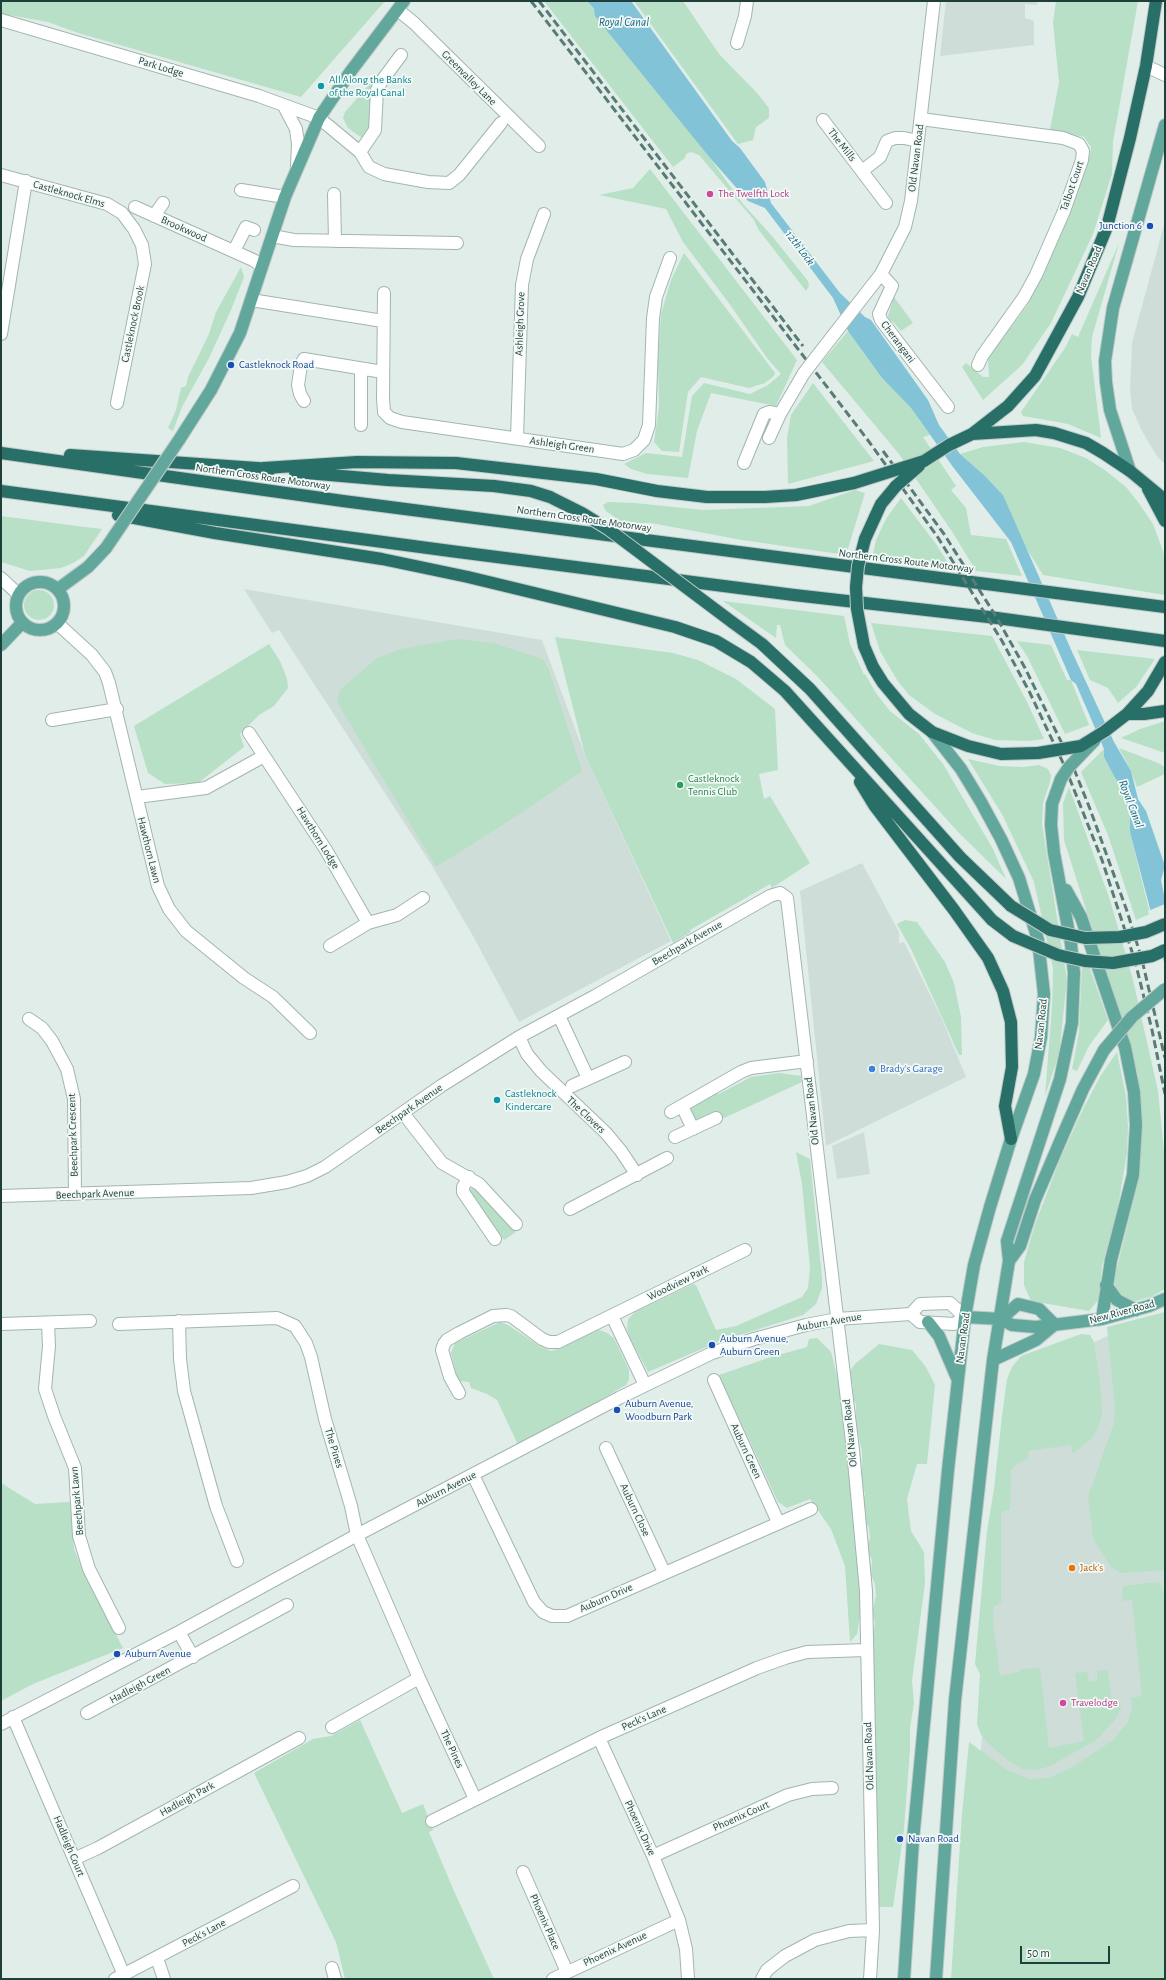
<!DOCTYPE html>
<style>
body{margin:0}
#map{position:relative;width:1166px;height:1980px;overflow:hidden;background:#e1ede9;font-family:"Alegreya Sans",sans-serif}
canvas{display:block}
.frame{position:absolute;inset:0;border:2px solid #1f3f3a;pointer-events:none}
.scale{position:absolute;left:1020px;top:1946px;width:90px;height:18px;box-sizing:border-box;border:2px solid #1f3f3a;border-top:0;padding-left:5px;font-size:12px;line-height:14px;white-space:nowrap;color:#1f3f3a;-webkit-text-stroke:3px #f2f9f6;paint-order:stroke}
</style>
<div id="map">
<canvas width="1166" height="1980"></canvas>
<div class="frame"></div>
<div class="scale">50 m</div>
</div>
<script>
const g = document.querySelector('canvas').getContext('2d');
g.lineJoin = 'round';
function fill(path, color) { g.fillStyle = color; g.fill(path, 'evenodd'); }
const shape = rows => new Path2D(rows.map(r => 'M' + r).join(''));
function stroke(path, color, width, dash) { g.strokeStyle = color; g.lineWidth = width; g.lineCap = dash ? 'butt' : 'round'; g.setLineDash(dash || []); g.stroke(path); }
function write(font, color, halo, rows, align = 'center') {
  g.font = font + ' "Alegreya Sans",sans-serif'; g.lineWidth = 3.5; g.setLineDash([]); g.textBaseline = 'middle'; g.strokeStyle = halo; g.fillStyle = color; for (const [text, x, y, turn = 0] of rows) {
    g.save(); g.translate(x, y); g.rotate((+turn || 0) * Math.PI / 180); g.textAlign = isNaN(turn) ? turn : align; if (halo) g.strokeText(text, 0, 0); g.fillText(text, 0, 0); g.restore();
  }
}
fill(shape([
 [946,1,1038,1,1037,5,1025,4,1025,18,1034,21,1034,45,940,56],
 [1165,221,1165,464,1156,455,1142,431,1132,409,1130,389,1132,343],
 [244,589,542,640,585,755,671,941,519,1022,473,936,431,864,279,630,272,633],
 [862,863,899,932,899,943,904,942,942,1019,966,1077,826,1146,800,891],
 [864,1132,870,1174,837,1179,832,1146],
 [1121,1330,1165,1555,1165,1733,976,1818,1003,1446,1072,1352]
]), '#cfddd8');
fill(shape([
 [1,1,385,1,301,97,78,33,48,22,3,14,1,13],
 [544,1,587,1,710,158,743,204,772,236,808,281,809,286,806,291,758,229,754,220,699,155,691,152,686,154,685,158,673,167],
 [634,1,683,1,719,54,757,93,769,108,769,118,756,127,753,140,738,144],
 [1056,1,1138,1,1113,142,1112,174,1093,234,1051,323,1022,365,983,400,962,367,966,363,983,377,989,377,988,358,1027,306,1057,243,1090,154,1091,147,1084,137,1050,130,1059,82,1053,23],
 [372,81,370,95,369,129,362,138,348,128,343,118,345,112],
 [650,169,797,360,776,406,711,393,697,431,688,478,647,474,631,469,624,464,646,453,682,457,692,396,704,383,750,394,768,385,781,374,767,358,731,306,683,242,666,209,599,195,633,188],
 [1119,243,1092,337,1091,356,1101,438,1068,424,1023,416,1021,412,1023,409,1065,348,1072,334,1078,337],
 [684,253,775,373,774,376,765,383,749,388,701,377,688,392,679,452,662,451,654,442,659,407,658,360,661,314,671,280],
 [241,267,244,277,231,310,209,358,182,407,173,431,168,428,176,410,181,388,186,386,188,377,209,334,216,312],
 [894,297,913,323,901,331,893,322,889,320,888,316],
 [848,331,882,378,911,408,930,435,923,437,956,486,951,490,966,508,971,535,1006,539,1022,576,976,571,953,533,899,454,822,362],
 [813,383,874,461,788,484,787,438,791,415],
 [1024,442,1060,448,1086,458,1106,471,1126,487,1138,502,1153,524,1163,551,1165,562,1165,595,1043,575,1020,538,1003,495,984,475,960,454,983,447],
 [855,490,865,493,846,555,742,540,651,523,623,523,606,511,603,505,608,502,635,503,703,510,809,506],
 [901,498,936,544,950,566,872,559,876,540,886,519],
 [1,516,77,526,102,529,84,556,73,563,61,568,30,571,1,562],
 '24 605a15 15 0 1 1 30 0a15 15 0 1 1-30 0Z',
 [723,601,844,616,850,644,864,675,865,674,876,693,890,711,919,734,943,764,993,849,1006,879,959,833,816,675,785,645,780,625,777,625,776,638],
 [871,623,992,636,1027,702,1044,739,1029,741,995,740,972,733,935,714,909,695,897,680,880,651],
 [555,637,673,653,698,660,736,679,775,709,778,770,759,774,764,799,770,796,810,863,772,888,770,884,690,930,691,932,673,943,585,755],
 [457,639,493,643,543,659,549,670,582,771,523,812,436,867,337,702,340,690,377,658,401,649],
 [1017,641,1051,645,1067,680,1071,680,1089,725,1065,734,1027,656],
 [269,644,280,661,287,679,288,688,274,706,259,715,240,734,244,747,198,783,165,784,148,773,134,726],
 [1077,650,1155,659,1136,687,1118,703,1108,688,1090,680],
 [1165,721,1165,753,1121,738,1140,729],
 [1119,748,1158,763,1165,767,1165,774,1137,787,1131,771],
 [1104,749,1104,757,1115,778,1125,790,1130,809,1130,832,1150,914,1136,920,1108,835,1081,772],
 [968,759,999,766,1023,767,1039,765,1048,769,1051,775,1050,782,1043,803,1042,824,1067,980,1059,1054,1045,1096,1052,1007,1053,968,1034,882,1003,816],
 [1069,787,1110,900,1133,980,1158,1091,1165,1161,1165,1289,1151,1297,1132,1302,1124,1298,1116,1288,1114,1280,1137,1186,1141,1148,1138,1074,1064,840,1063,803],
 [905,920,917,922,945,962,954,983,961,1017,962,1055,959,1055,911,949,897,924],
 [1082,965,1089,966,1108,1020,1089,1046,1077,1071,1072,1069,1079,1032],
 [1117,1052,1126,1096,1128,1127,1127,1153,1117,1212,1102,1266,1099,1299,1089,1311,1031,1301,1024,1285,1024,1262,1035,1224,1061,1157,1083,1109,1101,1075],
 [779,1073,801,1076,802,1082,724,1118,717,1112,695,1120,689,1109,691,1107,715,1093,719,1094,751,1077],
 [796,1152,810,1159,822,1277,822,1288,816,1304,803,1315,718,1342,648,1372,630,1338,627,1329,628,1319,635,1312,693,1284,696,1285,716,1330,736,1326,802,1297,808,1288,810,1268,802,1184],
 [472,1188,478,1190,516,1232,504,1240,470,1194,469,1191],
 [1165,1312,1165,1570,1121,1573,1111,1567,1093,1538,1088,1497,1114,1423,1115,1407,1107,1327],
 [500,1322,508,1325,541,1347,551,1351,561,1348,593,1331,599,1330,607,1333,614,1338,629,1370,629,1379,626,1385,519,1447,497,1400,487,1394,471,1388,469,1382,458,1381,451,1353,455,1343],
 [1081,1334,1090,1335,1094,1342,1101,1390,1102,1415,1098,1428,1091,1439,1075,1452,1072,1453,1071,1445,1028,1451,1029,1458,1018,1463,1011,1470,1010,1510,1001,1512,1001,1603,994,1606,993,1620,1000,1676,1020,1672,1021,1669,1040,1668,1049,1748,1084,1741,1075,1673,1085,1672,1088,1674,1089,1682,1097,1681,1097,1671,1108,1670,1112,1703,1120,1702,1121,1708,1115,1720,1096,1740,1050,1766,1037,1770,1022,1769,1007,1760,991,1746,981,1735,977,1724,980,1674,975,1664,987,1531,994,1489,1002,1416,1007,1379,1012,1367,1021,1356],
 [817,1338,831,1352,842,1396,860,1593,860,1616,857,1634,850,1642,845,1566,831,1529,810,1499,787,1508,778,1502,719,1375,771,1357,807,1347,809,1339],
 [879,1344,912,1350,926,1367,935,1385,927,1464,917,1464,907,1499,911,1531,924,1552,925,1583,912,1681,914,1703,910,1728,910,1749,904,1829,893,1907,878,1907,873,1634,875,1623,872,1612,876,1596,875,1584,871,1575,872,1560,867,1548,870,1538,869,1528,865,1520,866,1512,863,1502,865,1494,862,1484,862,1452,856,1425,856,1404,851,1395,853,1385,850,1380,849,1372,855,1364],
 [1,1483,35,1504,70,1502,74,1549,83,1571,123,1648,33,1684,1,1701],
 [1156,1582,1161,1584,1165,1600,1165,1979,951,1979,962,1814,969,1742,1007,1770,1030,1779,1049,1778,1074,1766,1113,1740,1128,1722,1132,1707,1131,1698,1142,1696,1132,1600,1123,1601,1122,1590,1123,1586],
 [360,1720,402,1813,423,1804,433,1830,429,1832,454,1891,494,1979,345,1979,336,1942,254,1773,313,1739,331,1736]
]), '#b7e0c6');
fill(shape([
 [587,1,631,1,732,141,740,148,765,182,771,203,840,293,865,317,871,320,928,400,939,425,960,454,984,475,1003,495,1073,654,1114,742,1131,771,1138,799,1146,811,1165,866,1161,880,1165,900,1165,966,1130,832,1130,809,1125,790,1115,778,1104,757,1104,749,1092,721,1076,684,1071,680,1011,542,953,467,911,408,882,378,848,331,833,298,765,208,748,201,710,158,595,16,594,9]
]), '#83c3d8');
fill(shape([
 [1165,904,1165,956,1161,954,1148,911]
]), '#e1ede9');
const minor = shape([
 [398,10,414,23,539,146],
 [1,20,259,96,319,118,360,152,369,167,384,174,428,182,449,183,459,175,501,123],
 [737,43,745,16,747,1],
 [1146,66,1165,75],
 [284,106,296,129,298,144,297,167],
 [921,119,1063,138,1079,144,1083,151,1082,160,1064,211,1036,275,1024,297,982,356,978,365],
 [823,120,886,203],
 [360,152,375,130,377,90,381,82,401,55],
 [862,171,880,157,887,141,895,138,904,138,918,141],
 [1,175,107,204,122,213,134,229,142,245,145,264,117,403],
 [241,190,285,197],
 [334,194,335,241],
 [135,207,253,260,262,266],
 [154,216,163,203],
 [272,236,294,240,457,243],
 [234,251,246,227,254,230],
 [881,274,892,286,879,314,881,320,948,407],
 [384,293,383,398,384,412,390,418,402,422,623,454,634,450,644,440,649,425,653,318,656,297,670,258],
 [251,300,383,321],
 [1,334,26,181],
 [821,351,881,274,905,227,911,201,934,1],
 [361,370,361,425],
 [304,401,300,394,298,385,301,365,304,359,383,372],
 [517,438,522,285,527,259,544,214],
 [769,438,780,414,804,373],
 [744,463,764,414,769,412,780,414],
 [1,578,18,594],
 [57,623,92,655,105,672,109,683,158,886,169,909,186,931,244,978,273,997,310,1033],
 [52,720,117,709],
 [249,733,326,850,368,923],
 [137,797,206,788,264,756],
 [330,946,368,923,397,915,423,898],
 [559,1016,588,1078],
 [29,1019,42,1028,52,1041,67,1069,74,1099,75,1193],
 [519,1037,527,1054,541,1071,606,1133,621,1151,637,1175],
 [572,1086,625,1062],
 [682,1106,693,1129],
 [671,1112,741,1072,751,1068,807,1061],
 [403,1113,442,1163,479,1184,516,1224],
 [675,1137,716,1118],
 [469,1177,463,1187,463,1192,495,1239],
 [1,1196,251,1188,287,1182,307,1176,325,1167,441,1086,519,1037,595,996,770,896,780,893,787,898,853,1450,866,1591,873,1930,870,1979],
 [570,1209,667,1158],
 [612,1316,645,1385],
 [179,1321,180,1359,184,1391,216,1506,237,1561],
 [48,1323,49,1346,45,1389,54,1416,75,1468,79,1536,89,1569,119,1628],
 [1,1324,90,1321],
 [119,1324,277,1318,295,1326,306,1343,311,1357,325,1419,351,1506,357,1535,419,1678,475,1799],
 [714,1380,778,1522],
 [459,1393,450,1377,442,1350,444,1344,447,1340,459,1333,493,1316,506,1315,511,1316,542,1339,549,1342,558,1342,745,1250],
 [606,1448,664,1572],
 [473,1475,534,1602,543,1612,552,1616,567,1616,811,1509],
 [179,1632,193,1657],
 [87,1713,287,1605],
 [13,1717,124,1975],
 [1,1724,179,1632,357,1535,619,1398,712,1353,754,1339,806,1325,837,1319,911,1314,920,1322,954,1324,965,1317,950,1303,920,1304,911,1314],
 [332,1727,419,1678],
 [599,1738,653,1856,679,1920,686,1949,688,1979],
 [432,1821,599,1738,757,1668,785,1658,807,1652,867,1650],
 [653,1856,788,1795,812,1789,832,1788],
 [74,1859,98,1848,299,1738],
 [523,1872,567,1972],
 [157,1958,164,1979],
 [332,1968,335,1979],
 [115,1979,293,1886],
 [553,1979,679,1920],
 [762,1979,767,1970,785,1956,815,1940,849,1931,873,1930]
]);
const major = shape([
 [179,440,211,390,240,333,285,197,319,118,351,71,404,1],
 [1130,471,1110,410,1106,382,1105,361,1113,308,1165,125],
 '16 606a24 24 0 1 1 48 0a24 24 0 1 1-48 0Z',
 [58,589,88,567,106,548],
 [1,645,22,623],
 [1066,890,1081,917,1125,1047,1134,1092,1136,1125,1133,1175,1111,1260,1102,1319],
 [1009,1261,1020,1246,1035,1200,1065,1130,1083,1089,1104,1050],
 [1106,1285,1117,1300,1136,1310],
 [965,1317,1001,1319,1012,1325,1036,1327,1102,1319,1149,1306,1165,1299],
 [1001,1319,1018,1304,1039,1309,1054,1324],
 [928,1322,939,1336,957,1378],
 [993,1360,1036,1340,1054,1325],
 [904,1979,913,1840,948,1470,965,1317,974,1265,990,1207,1011,1139,1034,1074,1041,1037,1044,994,1038,940,1019,878,1001,839,981,802,961,769,932,732],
 [936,1979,955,1700,993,1360,1009,1261,1007,1241,1060,1079,1072,1023,1074,973,1071,944,1054,853,1051,825,1052,804,1061,779]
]);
const highway = shape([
 [972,434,1008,406,1035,376,1078,297,1107,227,1130,138,1146,66,1156,1],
 [1,453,343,501,1165,607],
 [70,455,271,469],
 [924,461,949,445,972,434,1036,430,1054,433,1086,443,1103,453,1130,471,1165,500],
 [264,468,357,462,456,463,596,479,657,491,707,497,765,497,796,495,854,483],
 [295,472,388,480,494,486,531,491,550,497],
 [1148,489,1165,521],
 [1,491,458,552,794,595,997,618,1165,641],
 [118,515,215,533,382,559,468,577,675,627,716,641,751,662,785,691,992,920,1013,936],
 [875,517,881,504,896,486],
 [732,622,762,644,810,689,960,857,1011,906],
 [864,646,873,667,883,683,909,714,932,732,968,746,1001,754,1038,753],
 [1127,714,1144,714,1165,711],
 [1105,731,1127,714,1148,691,1165,662],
 [860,782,874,805,954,910,988,958,1003,991,1011,1022,1012,1067,1005,1106,1011,1139]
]);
stroke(minor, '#a3b5b1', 14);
stroke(major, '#c0c9c8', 14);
stroke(highway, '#c0c9c8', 14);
stroke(minor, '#fff', 12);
stroke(major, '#61a79c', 12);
stroke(highway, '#286f67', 12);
stroke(shape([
 [531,1,867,439,937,536,1002,641,1030,693,1065,767,1102,860,1135,961,1152,1030,1165,1094],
 [539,1,803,346],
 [883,451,944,534,997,618,1025,668,1072,764,1090,809,1127,911,1142,960,1165,1058]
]), '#5a7b75', 3, [8, 4]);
const minorBridge = shape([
 [804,373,821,351]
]);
const majorBridge = shape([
 [106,548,179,440],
 [1061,779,1069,767,1095,740],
 [1104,1050,1132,1017,1165,989]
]);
const highwayBridge = shape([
 [854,483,924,461],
 [896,486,919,466],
 [550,497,582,513,608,529,732,622],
 [864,646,857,609,856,587,858,566,865,539,875,517],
 [1038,753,1081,746,1105,731],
 [1011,906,1050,930,1085,938,1120,937,1146,932,1165,924],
 [1013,936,1058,955,1085,961,1113,963,1152,956,1165,950]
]);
stroke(minorBridge, '#a3b5b1', 14, []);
stroke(majorBridge, '#c0c9c8', 14, []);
stroke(highwayBridge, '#c0c9c8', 14, []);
stroke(minorBridge, '#fff', 12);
stroke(majorBridge, '#61a79c', 12);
stroke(highwayBridge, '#286f67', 12);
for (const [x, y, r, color] of [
 [321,86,4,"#0f9aa8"],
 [710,194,4,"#d1479c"],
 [1150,226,4,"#1a4fb4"],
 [231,365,4,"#1a4fb4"],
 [680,785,4,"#2e9e5b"],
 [872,1069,4,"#3f7fe0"],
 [497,1100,4,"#0f9aa8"],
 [712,1345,4,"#1a4fb4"],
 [617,1410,4,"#1a4fb4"],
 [1072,1568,4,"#e8710a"],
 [117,1654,4,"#1a4fb4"],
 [1063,1703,4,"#d1479c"],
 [900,1839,4,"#1a4fb4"]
]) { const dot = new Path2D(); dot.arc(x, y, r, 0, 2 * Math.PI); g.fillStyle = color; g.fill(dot); stroke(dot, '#f2f9f6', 1.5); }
write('11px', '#1f3f3a', '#f2f9f6', [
 ["Park Lodge",161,67,17],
 ["Greenvalley Lane",469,78,45],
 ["The Mills",842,145,52],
 ["Old Navan Road",916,158,-83],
 ["Talbot Court",1072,186,-71],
 ["Castleknock Elms",69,194,16],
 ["Brookwood",184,229,24],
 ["Navan Road",1089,270,-67],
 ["Castleknock Brook",133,324,-78],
 ["Ashleigh Grove",520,324,-88],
 ["Cherangani",898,342,53],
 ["Ashleigh Green",562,445,8],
 ["Northern Cross Route Motorway",263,477,8],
 ["Northern Cross Route Motorway",584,519,8],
 ["Northern Cross Route Motorway",906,561,7],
 ["Hawthorn Lodge",318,838,58],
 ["Hawthorn Lawn",149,850,76],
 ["Beechpark Avenue",687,943,-30],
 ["Navan Road",1041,1024,-84],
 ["Beechpark Avenue",409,1109,-35],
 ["Old Navan Road",812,1111,-96],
 ["The Clovers",586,1115,43],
 ["Beechpark Crescent",73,1135,-92],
 ["Beechpark Avenue",95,1194,-2],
 ["Woodview Park",678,1283,-26],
 ["New River Road",1122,1312,-15],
 ["Auburn Avenue",829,1322,-10],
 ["Navan Road",963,1338,-82],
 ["Old Navan Road",850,1433,-96],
 ["The Pines",334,1448,73],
 ["Auburn Green",746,1451,65],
 ["Auburn Avenue",446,1489,-27],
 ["Beechpark Lawn",77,1501,-95],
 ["Auburn Close",635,1510,65],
 ["Auburn Drive",606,1598,-24],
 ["Hadleigh Green",140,1685,-28],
 ["Peck's Lane",644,1718,-24],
 ["The Pines",452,1749,65],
 ["Old Navan Road",869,1756,-92],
 ["Hadleigh Park",187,1799,-29],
 ["Phoenix Court",741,1816,-24],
 ["Phoenix Drive",640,1828,65],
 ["Hadleigh Court",69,1846,67],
 ["Phoenix Place",545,1922,66],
 ["Peck's Lane",204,1933,-28],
 ["Phoenix Avenue",615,1949,-25]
]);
write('11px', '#0d838f', '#f2f9f6', [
 ["All Along the Banks",329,80],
 ["of the Royal Canal",329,93],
 ["Castleknock",505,1094],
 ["Kindercare",505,1107]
], 'left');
write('11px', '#b23c85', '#f2f9f6', [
 ["The Twelfth Lock",718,194],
 ["Travelodge",1071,1703]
], 'left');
write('11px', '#164399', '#f2f9f6', [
 ["Junction 6",1142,226,"right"],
 ["Castleknock Road",239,365],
 ["Auburn Avenue,",720,1339],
 ["Auburn Green",720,1352],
 ["Auburn Avenue,",625,1404],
 ["Woodburn Park",625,1417],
 ["Auburn Avenue",125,1654],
 ["Navan Road",908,1839]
], 'left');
write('11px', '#27864d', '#f2f9f6', [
 ["Castleknock",688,779],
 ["Tennis Club",688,792]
], 'left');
write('11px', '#366cbe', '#f2f9f6', [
 ["Brady's Garage",880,1069]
], 'left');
write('11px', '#c56008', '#f2f9f6', [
 ["Jack's",1080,1568]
], 'left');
write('italic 12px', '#136581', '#f2f9f6', [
 ["Royal Canal",624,22],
 ["12th Lock",800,248,53],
 ["Royal Canal",1131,804,69]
]);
</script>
